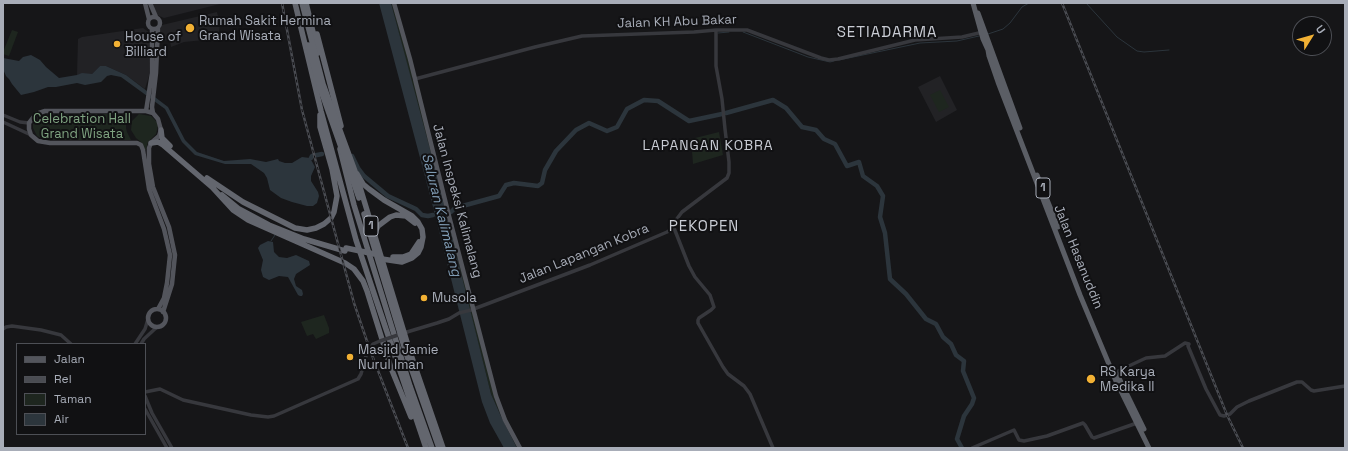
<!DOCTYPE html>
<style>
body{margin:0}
#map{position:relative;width:1348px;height:451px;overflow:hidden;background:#161618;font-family:"Space Grotesk",sans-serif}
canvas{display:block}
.frame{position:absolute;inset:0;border:4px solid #a8adb8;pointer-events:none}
.legend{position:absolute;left:16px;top:343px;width:130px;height:92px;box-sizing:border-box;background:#111113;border:1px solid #4d4f55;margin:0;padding:5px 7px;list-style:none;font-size:12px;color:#a8adb8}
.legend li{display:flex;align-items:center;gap:8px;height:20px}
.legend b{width:20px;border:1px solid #4d4f55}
.north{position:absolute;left:1292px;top:16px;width:40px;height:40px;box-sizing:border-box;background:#111113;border:1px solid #4d4f55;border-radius:50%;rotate:53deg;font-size:11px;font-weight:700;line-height:16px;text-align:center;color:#a8adb8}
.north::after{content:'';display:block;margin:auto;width:14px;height:18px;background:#f2b134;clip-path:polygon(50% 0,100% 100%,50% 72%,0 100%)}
</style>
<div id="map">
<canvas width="1348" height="451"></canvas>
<div class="frame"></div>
<ul class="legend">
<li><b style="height:5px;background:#53555c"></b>Jalan</li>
<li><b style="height:5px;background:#4a4c52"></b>Rel</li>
<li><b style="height:11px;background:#1e261f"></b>Taman</li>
<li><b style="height:11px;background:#2c353c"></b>Air</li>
</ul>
<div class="north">U</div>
</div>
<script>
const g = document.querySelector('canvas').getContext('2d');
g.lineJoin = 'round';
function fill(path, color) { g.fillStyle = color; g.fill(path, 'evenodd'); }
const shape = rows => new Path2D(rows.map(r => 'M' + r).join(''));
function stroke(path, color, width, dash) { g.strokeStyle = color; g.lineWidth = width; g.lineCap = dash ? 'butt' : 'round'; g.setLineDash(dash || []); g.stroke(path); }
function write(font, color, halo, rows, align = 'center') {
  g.font = font + ' "Space Grotesk",sans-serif'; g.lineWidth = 4; g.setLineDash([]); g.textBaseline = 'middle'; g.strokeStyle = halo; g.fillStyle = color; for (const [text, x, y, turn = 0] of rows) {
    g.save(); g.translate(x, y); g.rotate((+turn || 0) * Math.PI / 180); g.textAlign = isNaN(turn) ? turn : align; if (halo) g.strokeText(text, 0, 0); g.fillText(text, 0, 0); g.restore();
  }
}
fill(shape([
 [151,3,224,3,164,18,157,15],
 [217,12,220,25,219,32,224,31,224,38,184,42,171,47,170,40,159,41,159,32,162,25],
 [143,28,150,33,149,76,145,89,126,75,106,66,100,66,92,74,77,75,78,39,82,37],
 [940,76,957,110,936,122,918,87]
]), '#222225');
fill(shape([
 [391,3,394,3,413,73,412,79,416,85,496,396,521,448,517,448,500,414,491,394],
 [12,30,18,32,9,56,3,54,3,52],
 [940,90,949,107,939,112,930,95],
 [43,114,131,114,126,124,126,128,127,132,131,140,45,140,37,136,33,128,33,124,36,118],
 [139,114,151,116,157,122,158,126,156,134,148,142,146,150,145,150,142,143,136,138,131,130,132,121],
 [719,132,723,155,693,164,691,139],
 [324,315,329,328,329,333,316,339,313,334,307,336,301,322]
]), '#1e261f');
fill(shape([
 [379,3,391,3,435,168,491,394,500,414,517,448,504,448,490,423,482,402,432,203],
 [31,55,40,60,46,67,59,78,77,75,82,73,92,74,100,66,106,66,126,75,168,107,185,140,197,152,224,161,250,159,266,162,278,159,279,161,285,163,292,163,302,157,310,158,315,167,311,176,311,181,318,192,319,196,317,203,313,206,307,206,292,202,281,198,270,190,267,178,264,173,251,164,225,164,195,155,182,142,165,109,121,77,111,75,107,76,101,82,85,85,77,83,56,87,48,87,34,92,21,95,12,84,9,79,6,76,3,69,3,58,19,61,23,57],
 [268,241,273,242,274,252,279,257,287,258,296,255,309,261,310,265,296,274,294,279,296,286,302,290,303,294,302,296,300,296,298,295,288,277,279,276,269,280,263,277,261,270,263,260,258,248,260,245]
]), '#2c353c');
stroke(shape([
 [1086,3,1117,37,1137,51,1144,52,1169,50],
 [743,32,808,57,830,62,834,61],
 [718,33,729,32],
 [988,34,1003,29,1010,23,1022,7,1029,3],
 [839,60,920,43,957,41,979,36],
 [271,241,275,235]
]), '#2c353c', 1);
stroke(shape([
 [726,113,773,100,786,108,802,127,816,130,824,139,835,144,847,166,859,162,863,176,877,186,883,196,880,217,885,233,890,279,906,294,926,319,936,324,943,337,951,344,956,355,964,361,963,371,974,398,972,404,964,416,957,439,962,448],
 [352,156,358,168,364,176,388,196,416,209,422,215,428,216,433,215],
 [311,158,312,156,322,154],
 [451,212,455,208,499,196,506,185,514,183,538,186,542,183,545,170,556,151,576,130,589,123,607,131,617,127,627,109,644,100,658,101,689,121,722,114]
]), '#2c353c', 4.5);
stroke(shape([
 [415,79,535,47,582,36,694,32,716,30,747,30,821,58,829,60,838,59,915,40,962,37,983,32],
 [3,115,20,122,29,123],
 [3,122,31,135],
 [674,228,689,266,695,277,710,295,714,307,711,310,699,318,698,320,698,323,723,367,728,374,744,386,750,394,773,448],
 [3,329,6,327,12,326,41,330,61,335,71,344],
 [407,332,437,323,449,319,459,313,471,310,590,265,667,232,674,228,676,220,682,212,727,178,729,173,729,162,725,129,722,99,716,66,716,30],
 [135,344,145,329,148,319],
 [141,344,144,339,157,327],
 [1113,371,1118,371,1146,358,1165,356,1185,343,1189,344,1188,346,1206,389,1220,415,1224,416,1230,414,1237,407,1249,401,1297,382,1302,382,1311,390,1314,391,1345,386],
 [145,392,160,389,183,400,251,415,268,417,274,416,358,379,361,374,367,352,373,344,380,341],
 [145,396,152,413,172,448],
 [145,409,167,448],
 [972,448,1014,430,1019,440,1024,441,1047,436,1083,423,1085,425,1092,437,1094,438,1137,423]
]), '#37383d', 3.5);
stroke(shape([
 [145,3,149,19],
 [150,3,156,17],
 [394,3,410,59,449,216,496,396,505,420,520,448],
 '148 23a6 6 0 1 1 12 0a6 6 0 1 1-12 0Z',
 [146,111,152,73,152,29],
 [153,113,152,107,156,73,158,28],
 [158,309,164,298,167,283,170,255,164,229,149,189,143,150,141,145,137,143,50,143,38,141,31,135,29,129,29,123,36,114,45,111,146,111,153,113,158,119,161,130,159,136,151,143,149,148,149,164,153,187,169,227,175,255,172,284,163,312],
 '148 318a9 9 0 1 1 18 0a9 9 0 1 1-18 0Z'
]), '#53555c', 4.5);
stroke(shape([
 [973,3,983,39,988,50,989,56,998,82,1080,295,1116,381,1149,448],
 [978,13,1020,128],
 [1037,175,1058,227],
 [1117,374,1144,429]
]), '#5b5e65', 5);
stroke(shape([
 [295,3,321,111,356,240,426,448],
 [306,3,318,53],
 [317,34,341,126],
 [161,130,162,138,170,146],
 [151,143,158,142,163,145,213,188],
 [340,149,354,205,410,386,432,448],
 [357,174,363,184,369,189,384,200,412,216,418,222,422,229,423,237,421,247,418,253,412,258,402,262,382,259],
 [207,178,243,202,295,228,307,230,316,228,324,224,331,218,334,212,337,196,332,169,320,127,320,115],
 [211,186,233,210,248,220,345,263,354,269,363,281,367,291,391,368,411,417],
 [222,195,239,209,269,225,304,239,345,251],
 [373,236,378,226,390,217,396,215,406,216,415,223],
 [393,257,403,257,411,254,419,242]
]), '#63666e', 5.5);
const rail = shape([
 [282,3,302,110,354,303,370,350,408,448],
 [1062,3,1227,415,1243,448]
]);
stroke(rail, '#4a4c52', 2.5);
stroke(rail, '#111113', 1, [3]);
stroke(shape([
 [380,341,407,332]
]), '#37383d', 3.5);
stroke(shape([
 [302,3,323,84,356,174,410,352,443,448],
 [308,45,319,85,359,198],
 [364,214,406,353,439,448],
 [346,248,379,255]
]), '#63666e', 5.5);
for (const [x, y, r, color] of [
 [190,28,5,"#f2b134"],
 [117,44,4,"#f2b134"],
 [424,298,4,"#f2b134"],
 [350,357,4,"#f2b134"],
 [1091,379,5,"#f2b134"]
]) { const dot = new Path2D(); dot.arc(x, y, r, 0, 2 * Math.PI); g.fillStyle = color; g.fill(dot); stroke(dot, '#111113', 1.5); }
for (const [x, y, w] of [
 [1043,188,14],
 [371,226,14]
]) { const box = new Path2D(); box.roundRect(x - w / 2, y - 10, w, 20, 3); g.fillStyle = '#111113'; g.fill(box); stroke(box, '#a8adb8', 1); }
write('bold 12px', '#a8adb8', null, [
 ["1",1043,188],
 ["1",371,226]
]);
write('13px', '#a8adb8', '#111113', [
 ["Rumah Sakit Hermina",199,21],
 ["Grand Wisata",199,36],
 ["House of",125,37],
 ["Billiard",125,52],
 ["Musola",432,298],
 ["Masjid Jamie",358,350],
 ["Nurul Iman",358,365],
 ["RS Karya",1100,372],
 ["Medika II",1100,387]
], 'left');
write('13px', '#a8adb8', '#111113', [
 ["Jalan KH Abu Bakar",677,22,-2],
 ["Jalan Inspeksi Kalimalang",457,201,75],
 ["Jalan Lapangan Kobra",584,254,-22],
 ["Jalan Hasanuddin",1078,257,68]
]);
write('13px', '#7fa381', '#111113', [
 ["Celebration Hall",82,119],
 ["Grand Wisata",82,134]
]);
g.letterSpacing = '1px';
write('14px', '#c9ccd4', '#111113', [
 ["LAPANGAN KOBRA",708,146]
]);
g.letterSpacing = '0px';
write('italic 14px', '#7f9bb3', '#111113', [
 ["Saluran Kalimalang",441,215,76]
]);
g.letterSpacing = '1px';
write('15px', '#c9ccd4', '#111113', [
 ["SETIADARMA",887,33],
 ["PEKOPEN",704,227]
]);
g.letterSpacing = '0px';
</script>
